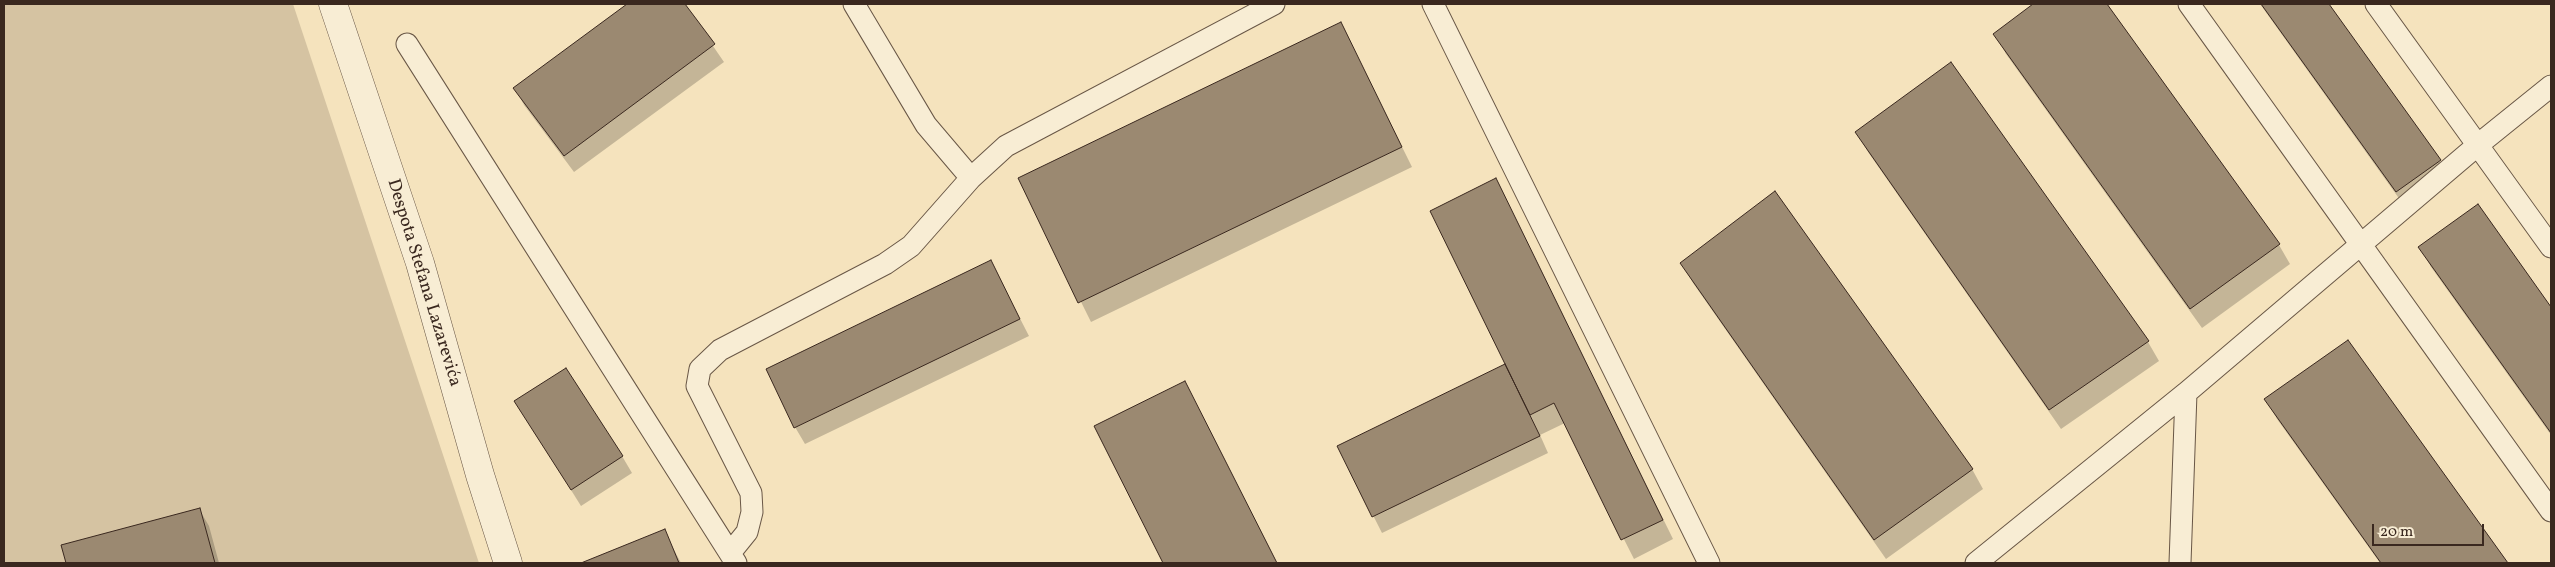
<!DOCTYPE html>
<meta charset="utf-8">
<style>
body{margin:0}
#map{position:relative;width:2555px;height:567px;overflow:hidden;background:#f5e3bd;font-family:Vollkorn,serif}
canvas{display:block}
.frame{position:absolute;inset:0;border:5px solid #3a281f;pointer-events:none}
.scale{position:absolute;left:2372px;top:524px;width:112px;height:22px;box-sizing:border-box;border:2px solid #3a281f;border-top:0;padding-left:6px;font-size:15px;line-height:18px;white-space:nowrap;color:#3a281f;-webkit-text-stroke:4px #f8edd4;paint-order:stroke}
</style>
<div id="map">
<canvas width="2555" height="567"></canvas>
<div class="frame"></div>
<div class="scale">20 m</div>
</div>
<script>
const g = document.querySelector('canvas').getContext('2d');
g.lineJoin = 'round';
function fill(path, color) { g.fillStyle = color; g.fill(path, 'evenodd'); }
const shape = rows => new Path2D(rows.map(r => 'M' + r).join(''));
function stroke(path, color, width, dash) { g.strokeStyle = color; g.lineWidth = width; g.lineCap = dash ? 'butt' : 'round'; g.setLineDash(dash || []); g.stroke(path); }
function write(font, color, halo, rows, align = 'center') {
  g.font = font + ' Vollkorn,serif'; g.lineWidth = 4; g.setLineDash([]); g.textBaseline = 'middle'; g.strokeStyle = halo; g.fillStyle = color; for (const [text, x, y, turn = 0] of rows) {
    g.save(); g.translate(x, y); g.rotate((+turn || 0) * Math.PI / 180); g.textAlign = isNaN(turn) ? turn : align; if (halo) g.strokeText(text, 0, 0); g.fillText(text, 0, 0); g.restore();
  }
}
fill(shape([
 [4,4,293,4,479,563,4,563]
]), '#d5c3a2');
fill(shape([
 [629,4,684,4,724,62,574,172,524,105,515,88],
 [2035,4,2106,4,2279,245,2290,264,2202,328,2006,54,1995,34],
 [2260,4,2327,4,2439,161,2451,180,2408,211],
 [1341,24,1412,167,1091,322,1020,179],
 [1951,63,2148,342,2159,361,2061,429,1868,152,1857,133],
 [1496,180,1673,539,1634,559,1565,423,1540,435,1548,453,1382,533,1338,446,1506,365],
 [2478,206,2551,309,2551,435,2431,267,2420,247],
 [991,262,1029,336,805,444,795,427],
 [1682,263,1972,469,1983,489,1886,559,1693,283],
 [2348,342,2506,563,2380,563,2277,419,2266,400],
 [516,402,622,456,632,473,581,506],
 [1195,402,1277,563,1164,563,1095,427],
 [199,509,209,526,219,563,67,563,62,546],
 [664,531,681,563,583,563]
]), '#0003');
const building = shape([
 [627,4,685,4,715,44,564,156,513,88,627,4],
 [2033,4,2107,4,2280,244,2190,309,1993,34,2033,4],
 [2261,4,2329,4,2441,160,2396,192,2261,4],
 [1341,22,1402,147,1078,303,1018,178,1341,22],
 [1951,62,2149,341,2049,410,1855,132,1951,62],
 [1496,178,1663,520,1621,540,1554,403,1530,415,1430,211,1496,178],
 [1775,191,1973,469,1874,540,1680,263,1775,191],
 [2478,204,2551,307,2551,433,2418,247,2478,204],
 [991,260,1020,319,794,428,766,369,991,260],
 [2348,340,2508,563,2381,563,2264,399,2348,340],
 [1505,364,1540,436,1372,517,1337,446,1505,364],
 [566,368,623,456,571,490,514,401,566,368],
 [1185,381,1277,563,1163,563,1094,426,1185,381],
 [200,508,215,563,66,563,61,545,200,508],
 [665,529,679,563,581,563,665,529]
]);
fill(building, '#9b8971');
stroke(building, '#3a281f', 1);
const service = shape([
 [854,4,926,125,971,178],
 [1433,4,1709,563],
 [2189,4,2551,511],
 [2376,4,2551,247],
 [407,44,736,563],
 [730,553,747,532,752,512,751,493,697,386,700,369,720,350,885,264,911,246,971,178,1006,146,1274,4],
 [1976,563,2186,393,2479,144,2551,86],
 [2180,563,2186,393]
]);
const tertiary = shape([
 [333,4,420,263,480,475,508,563]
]);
stroke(service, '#695746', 23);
stroke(tertiary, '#695746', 29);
stroke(service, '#f8edd4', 21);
stroke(tertiary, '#f8edd4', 28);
write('18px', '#3a281f', '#f8edd4', [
 ["Despota Stefana Lazarevića",423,283,73]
]);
</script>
